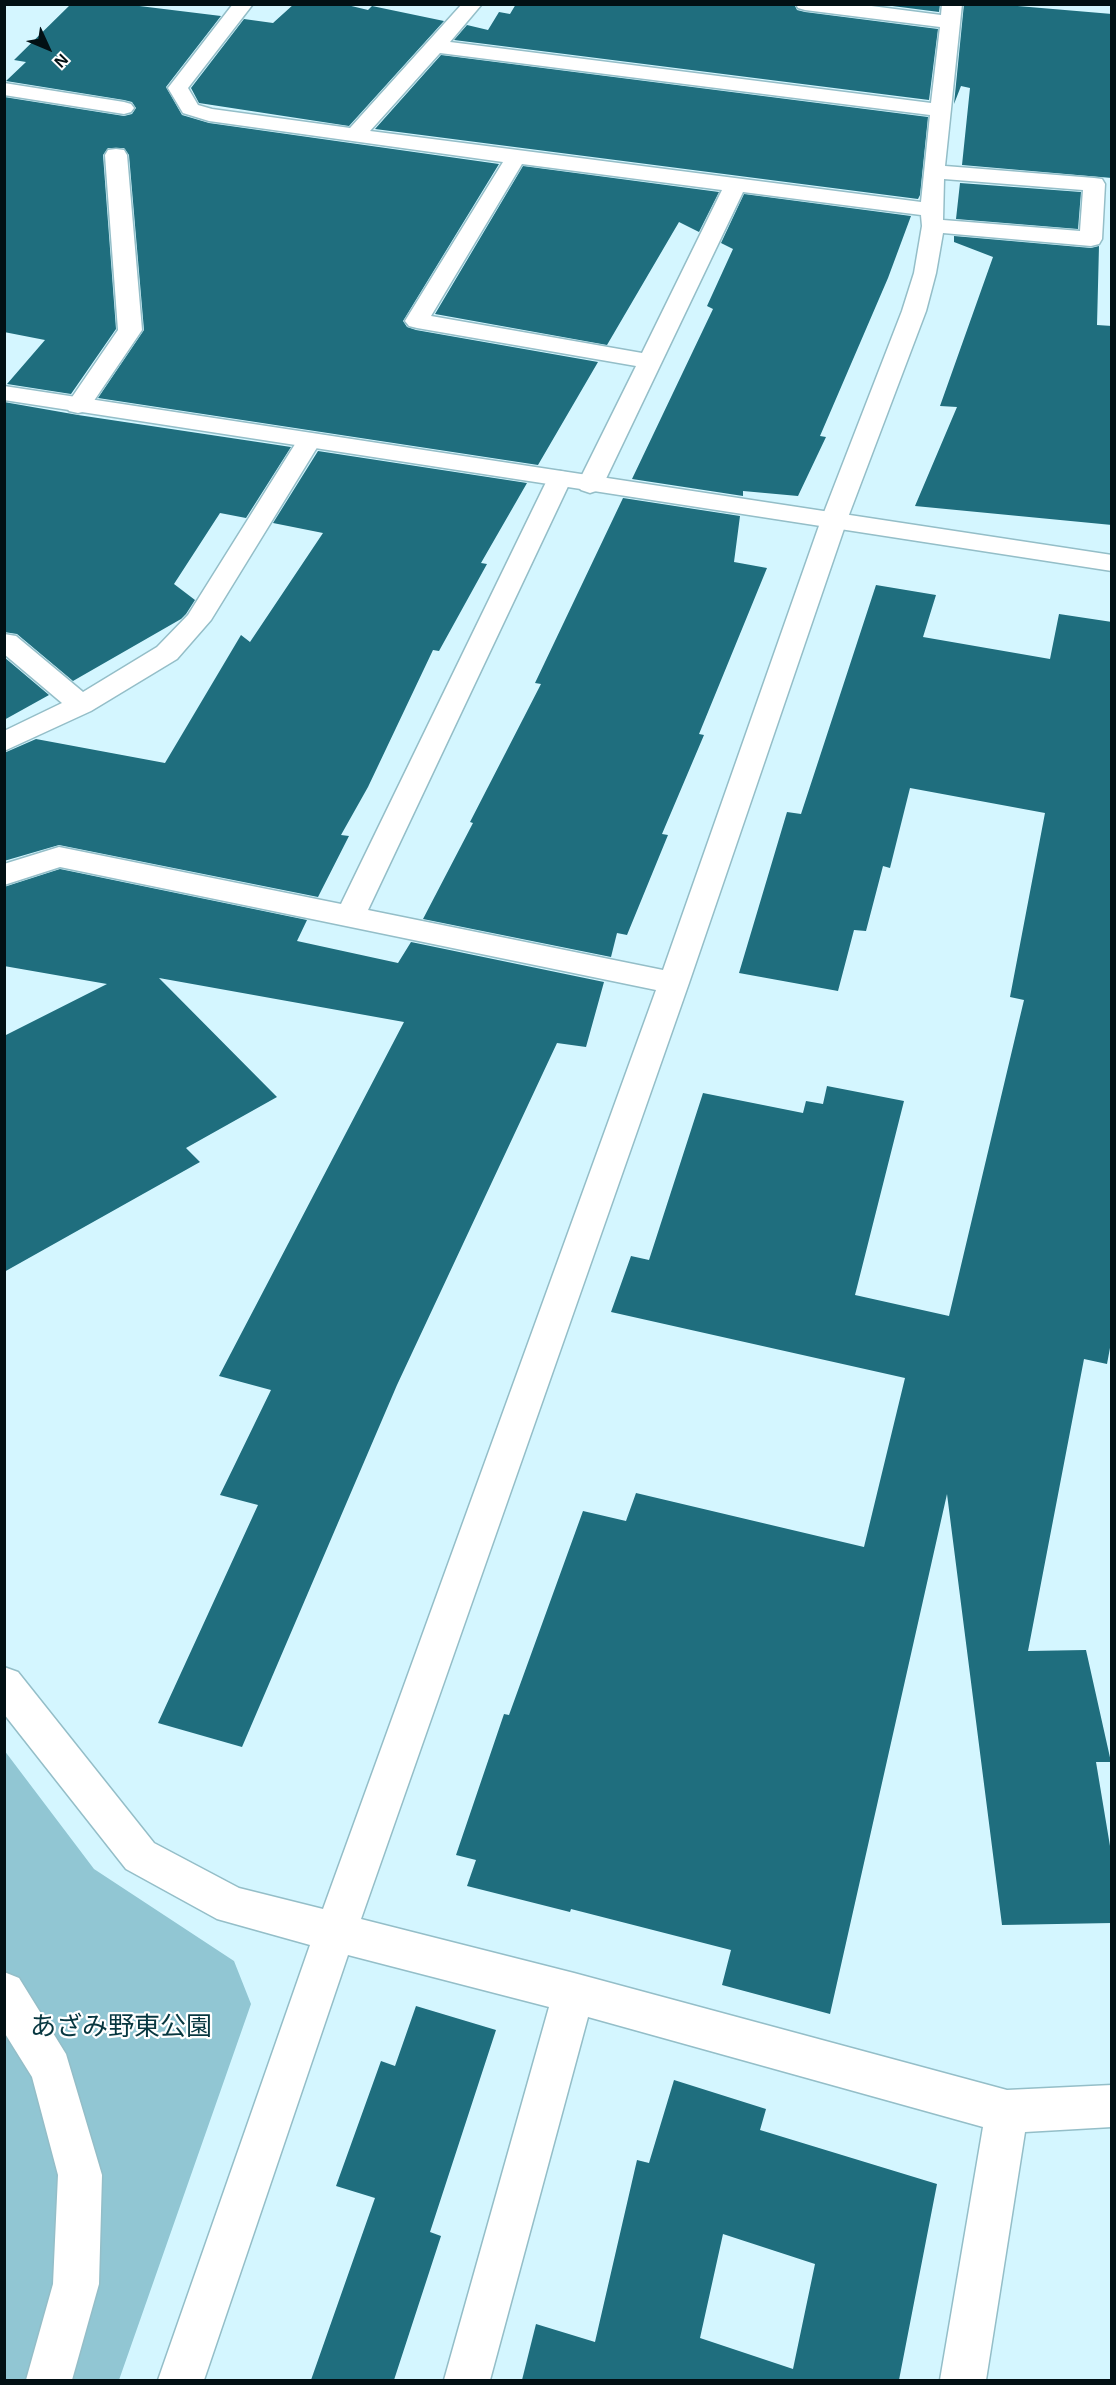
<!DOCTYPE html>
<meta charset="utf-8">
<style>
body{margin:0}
#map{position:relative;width:1116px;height:2385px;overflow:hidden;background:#d4f6ff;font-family:Arial,sans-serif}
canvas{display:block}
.frame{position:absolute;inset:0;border:6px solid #021014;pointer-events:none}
.north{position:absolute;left:18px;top:18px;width:60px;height:60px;-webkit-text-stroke:4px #fff;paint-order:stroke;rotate:134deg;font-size:16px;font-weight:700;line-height:24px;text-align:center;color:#021014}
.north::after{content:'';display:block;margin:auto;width:21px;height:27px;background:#021014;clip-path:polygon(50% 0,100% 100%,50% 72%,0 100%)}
</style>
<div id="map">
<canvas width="1116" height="2385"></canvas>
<div class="frame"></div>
<div class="north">N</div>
</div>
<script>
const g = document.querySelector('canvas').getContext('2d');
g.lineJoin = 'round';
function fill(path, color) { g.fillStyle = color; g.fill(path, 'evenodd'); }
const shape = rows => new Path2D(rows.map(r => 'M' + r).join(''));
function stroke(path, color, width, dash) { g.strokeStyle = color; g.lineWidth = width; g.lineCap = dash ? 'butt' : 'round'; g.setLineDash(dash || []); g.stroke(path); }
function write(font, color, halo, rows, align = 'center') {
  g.font = font + ' Arial,"Noto Sans JP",sans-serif'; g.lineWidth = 4.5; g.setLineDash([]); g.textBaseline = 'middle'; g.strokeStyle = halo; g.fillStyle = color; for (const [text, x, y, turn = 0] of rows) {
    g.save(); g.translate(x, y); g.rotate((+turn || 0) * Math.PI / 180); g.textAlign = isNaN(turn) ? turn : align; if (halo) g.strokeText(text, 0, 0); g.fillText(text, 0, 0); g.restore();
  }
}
fill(shape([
 [4,1750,94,1869,234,1961,251,2004,119,2380,5,2380]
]), '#91c6d3');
fill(shape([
 [71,4,123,4,221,16,166,87,182,115,209,123,499,164,403,321,407,327,416,330,598,362,538,465,98,398,144,330,129,155,124,148,108,148,103,155,116,329,71,394,7,384,45,340,4,332,4,97,124,116,132,114,136,108,132,102,124,100,6,81,26,62,14,60],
 [294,4,343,4,368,10,372,6,444,21,349,126,199,103,191,88,244,19,273,23],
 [516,4,794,4,797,10,805,12,938,29,929,100,454,40,467,25,488,30,499,12,510,14],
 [877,4,940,4,939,12],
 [964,4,994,4,1112,14,1112,178,962,165,970,88,961,86,954,104],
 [441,55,928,117,920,195,918,199,375,129],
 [523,166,719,192,699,232,679,222,607,345,435,314],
 [960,183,1081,192,1078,229,956,219],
 [744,194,911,216,888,278,820,436,826,437,798,496,743,491,743,496,632,479,713,309,707,306,733,249,721,243],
 [954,236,1091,248,1099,246,1097,325,1112,326,1112,525,915,506,957,407,940,406,993,257,954,242],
 [4,402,78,415,291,447,246,518,220,513,174,584,195,600,186,614,181,619,73,681,17,634,4,632],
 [318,451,527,483,481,563,487,564,439,651,433,650,368,787,341,835,349,836,318,897,59,845,4,861,4,753,36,739,165,763,241,635,250,642,323,533,273,523],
 [623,498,740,516,734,562,767,568,699,734,704,735,662,834,668,835,627,935,617,933,611,957,423,919,473,823,470,822,541,684,535,683],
 [876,585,936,595,923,637,1050,659,1059,614,1112,622,1112,1337,1107,1364,1084,1359,1028,1651,1086,1650,1111,1762,1096,1762,1112,1858,1112,1923,1002,1925,947,1494,830,2014,722,1985,731,1950,571,1909,570,1912,467,1886,476,1860,456,1855,504,1714,509,1715,583,1511,626,1521,636,1493,864,1547,905,1378,611,1312,631,1256,649,1260,703,1093,803,1113,806,1101,823,1104,827,1086,904,1101,855,1295,949,1316,1024,1000,1010,997,1045,813,910,788,890,868,883,866,866,931,854,930,838,991,739,973,787,812,801,814],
 [4,657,49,695,4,720],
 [60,869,307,920,297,941,398,963,411,942,604,982,586,1047,557,1043,397,1385,242,1747,158,1723,258,1505,220,1495,271,1390,219,1376,404,1022,159,978,277,1097,186,1148,200,1162,4,1272,4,1036,107,984,4,966,4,887],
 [416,2006,496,2030,430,2232,441,2236,394,2380,311,2380,375,2198,336,2186,381,2061,395,2066],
 [674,2080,766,2109,760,2130,937,2184,899,2380,522,2380,536,2324,595,2342,637,2160,649,2163],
 [723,2234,815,2264,793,2369,700,2338]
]), '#1f6e7e');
const lane = shape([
 [4,1972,19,1978,66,2054,102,2175,99,2284,72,2380,26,2380,53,2284,58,2175,32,2077,4,2032,4,1972]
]);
const street = shape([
 [233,4,253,4,188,88,198,105,212,109,350,128,462,4,482,4,450,42,931,103,940,27,805,10,798,8,796,4,856,4,941,15,942,4,962,4,945,166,1094,178,1102,179,1105,184,1102,239,1099,244,1091,246,943,233,936,273,926,311,847,520,689,983,361,1919,574,1973,1007,2090,1112,2085,1112,2127,1025,2132,986,2380,940,2380,983,2127,588,2017,490,2380,444,2380,549,2007,348,1955,204,2380,158,2380,310,1945,217,1919,126,1869,4,1714,4,1667,18,1672,154,1843,239,1888,323,1909,656,990,60,867,4,885,4,864,59,847,341,904,548,478,551,473,560,471,569,473,572,478,368,910,663,970,821,520,902,311,914,273,922,226,921,215,743,192,603,485,599,490,590,493,581,490,577,485,636,366,417,328,409,326,405,321,503,162,209,121,183,113,168,88,233,4],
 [440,53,930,115,921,202,370,131,440,53],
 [522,164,722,190,642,353,431,316,522,164],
 [944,179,1083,190,1080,231,943,220,944,179],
 [4,83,124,102,131,104,134,108,131,112,124,114,4,95,4,83],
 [116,149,124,150,127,155,142,330,87,411,78,413,69,411,66,406,118,330,105,155,108,150,116,149],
 [309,434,318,436,321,441,211,620,177,659,91,711,4,751,4,731,62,703,4,654,4,634,16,636,83,692,157,647,188,615,297,441,300,436,309,434]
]);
const secondary = shape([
 [4,386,1112,555,1112,571,4,400,4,386]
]);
stroke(lane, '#94bec8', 3);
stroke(street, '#94bec8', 3);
stroke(secondary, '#94bec8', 3);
fill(lane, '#fff');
fill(street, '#fff');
fill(secondary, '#fff');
write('26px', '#073740', '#fff', [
 ["あざみ野東公園",121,2028]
]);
</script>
